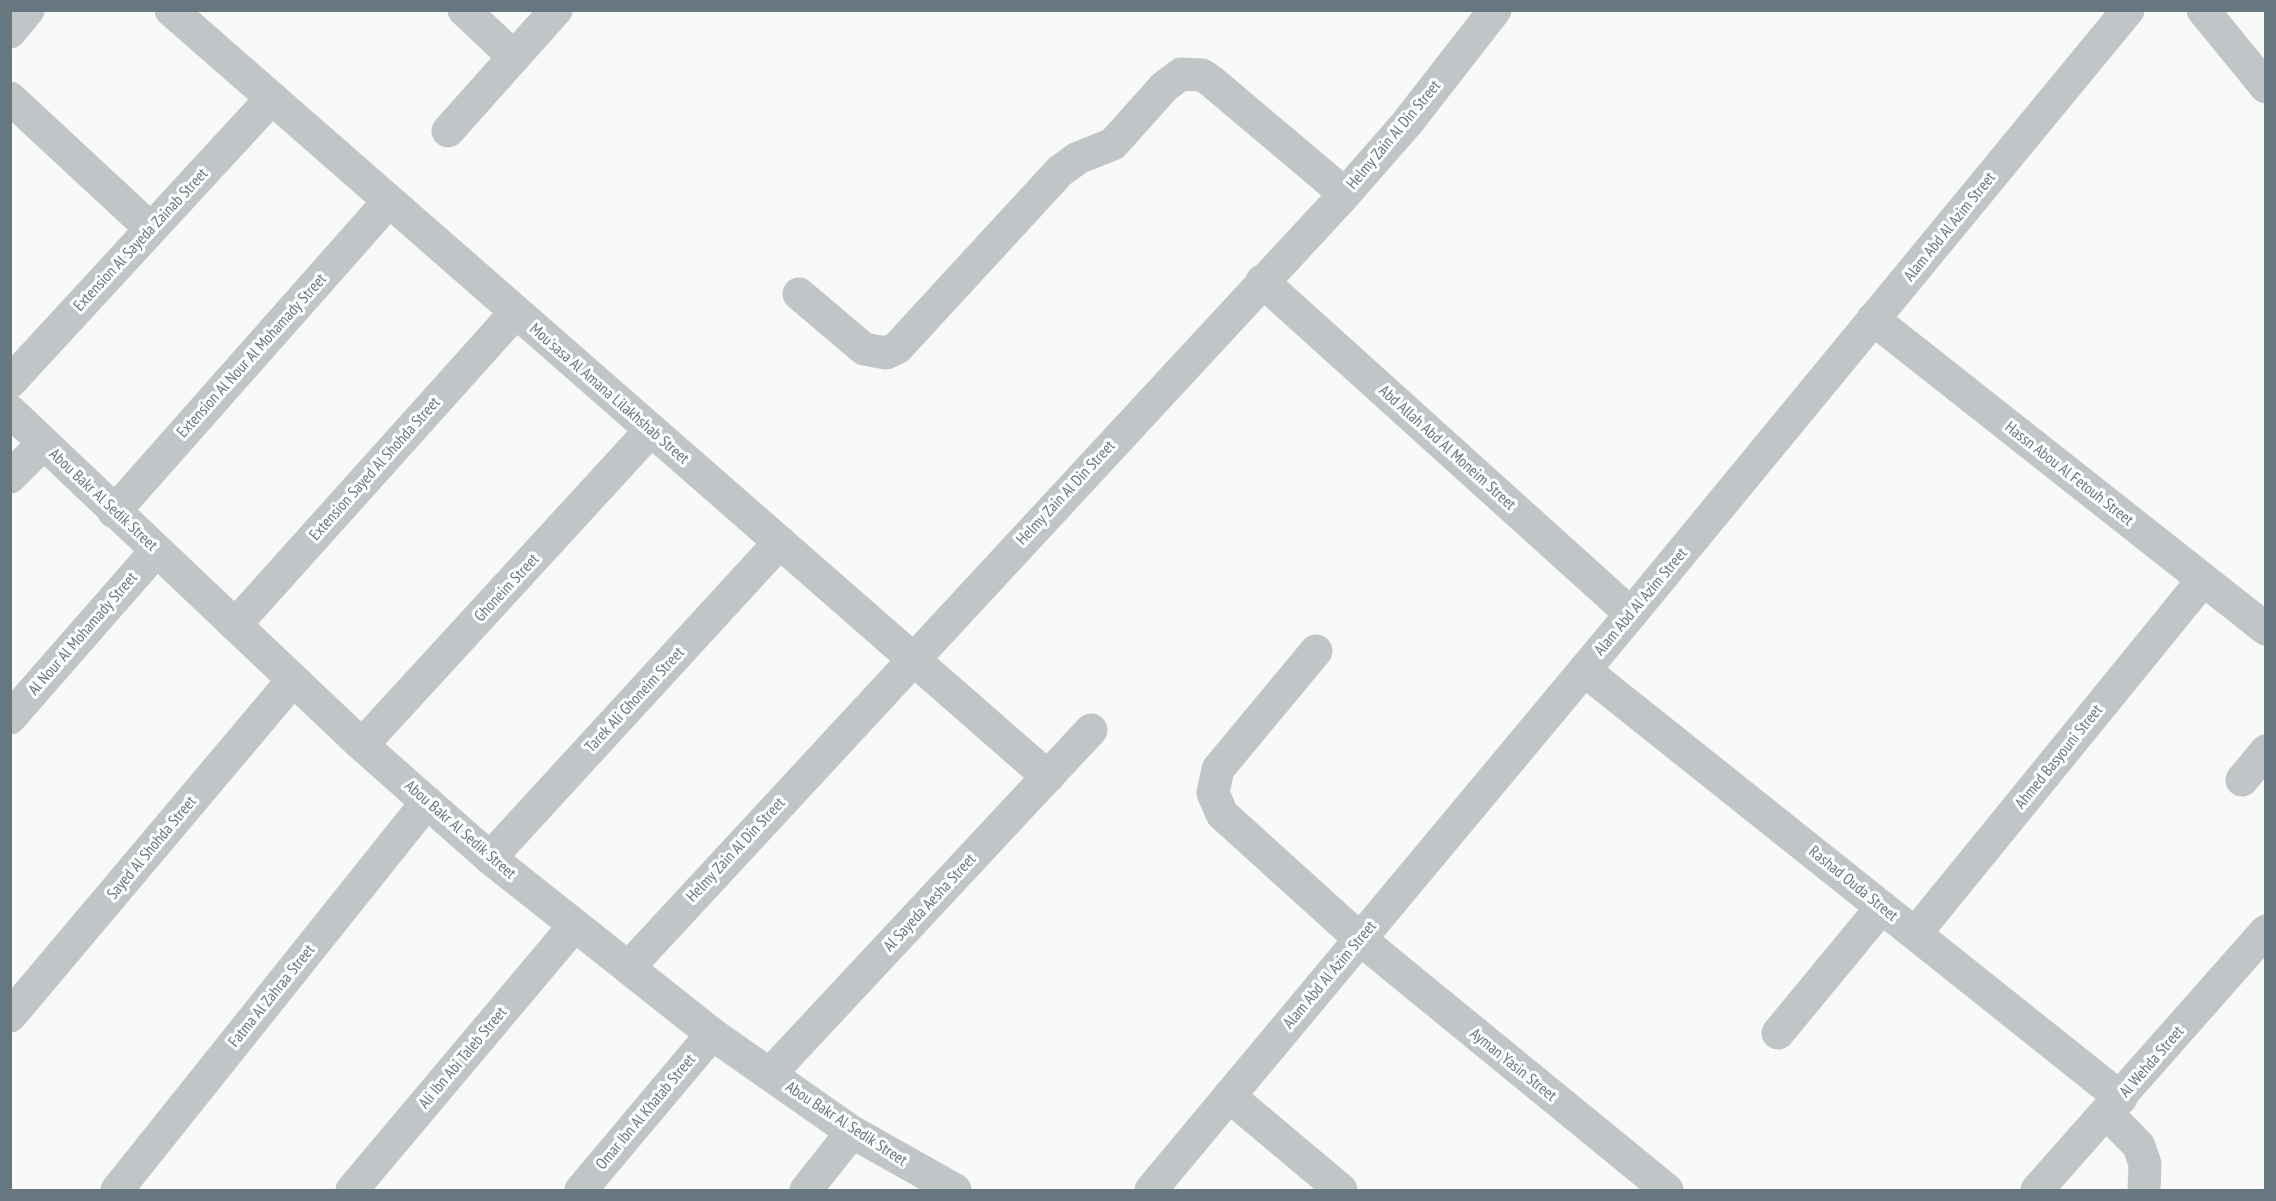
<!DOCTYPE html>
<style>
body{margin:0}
#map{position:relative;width:2276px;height:1201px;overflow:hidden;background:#f9f9f7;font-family:"PT Sans Narrow",sans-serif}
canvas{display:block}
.frame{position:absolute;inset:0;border:12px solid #667780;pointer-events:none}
</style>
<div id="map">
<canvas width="2276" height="1201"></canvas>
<div class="frame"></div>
</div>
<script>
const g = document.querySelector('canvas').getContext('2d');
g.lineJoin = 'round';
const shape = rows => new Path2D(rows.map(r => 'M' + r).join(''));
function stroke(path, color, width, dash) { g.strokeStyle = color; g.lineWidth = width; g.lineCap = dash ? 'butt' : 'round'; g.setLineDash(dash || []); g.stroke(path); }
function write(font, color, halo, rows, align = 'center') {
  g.font = font + ' "PT Sans Narrow",sans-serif'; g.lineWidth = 6; g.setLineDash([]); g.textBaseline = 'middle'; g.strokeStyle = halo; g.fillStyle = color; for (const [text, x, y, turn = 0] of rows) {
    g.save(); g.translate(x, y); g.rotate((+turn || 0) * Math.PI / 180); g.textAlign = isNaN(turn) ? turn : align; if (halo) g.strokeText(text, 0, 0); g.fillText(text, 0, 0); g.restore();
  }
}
stroke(shape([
 [171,10,1048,777],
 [464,10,514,57],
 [2203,10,2266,87],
 [10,32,28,10],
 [10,98,151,229],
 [448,131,556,10],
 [1262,281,1631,614],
 [799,294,864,349,886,353,897,348,1060,171,1078,158,1113,144,1164,87,1181,74,1202,75,1211,81,1345,194],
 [1873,319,2266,629],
 [10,382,272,98],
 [10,411,362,745,490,858,712,1034,852,1132,955,1190],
 [10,477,43,444],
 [114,512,389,201],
 [235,625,516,312],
 [1316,651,1218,769,1213,793,1222,814,1360,939,1667,1190],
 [1584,670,2121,1098],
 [10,718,156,551],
 [362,745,651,430],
 [2242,780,2266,751],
 [490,858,780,542],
 [1915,934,2203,580],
 [628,968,1345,194,1407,123,1495,10],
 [10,1016,293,680],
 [1778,1033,1882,907],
 [770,1074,1091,730],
 [1229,1096,1341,1190],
 [2107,1113,2139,1146,2145,1164,2144,1190],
 [117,1190,427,802],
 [352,1190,574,926],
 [581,1190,712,1034],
 [806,1190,852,1132],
 [1151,1190,1631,614,2128,10],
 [2037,1190,2266,931]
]), '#c0c5c8', 33);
write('16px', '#667780', '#fff', [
 ["Helmy Zain Al Din Street",1394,135,-50],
 ["Alam Abd Al Azim Street",1950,227,-51],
 ["Extension Al Sayeda Zainab Street",141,240,-47],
 ["Extension Al Nour Al Mohamady Street",252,356,-48],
 ["Mou'sasa Al Amana Lilakhshab Street",609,394,41],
 ["Abd Allah Abd Al Moneim Street",1447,448,42],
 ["Extension Sayed Al Shohda Street",375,469,-48],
 ["Hassn Abou Al Fetouh Street",2069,474,38],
 ["Helmy Zain Al Din Street",1066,493,-47],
 ["Abou Bakr Al Sedik Street",103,500,43],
 ["Ghoneim Street",507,588,-47],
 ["Alam Abd Al Azim Street",1641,602,-50],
 ["Al Nour Al Mohamady Street",83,634,-49],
 ["Tarek Ali Ghoneim Street",635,700,-47],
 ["Ahmed Basyouni Street",2059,757,-51],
 ["Abou Bakr Al Sedik Street",460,830,41],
 ["Sayed Al Shohda Street",152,848,-50],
 ["Helmy Zain Al Din Street",736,850,-47],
 ["Rashad Ouda Street",1853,884,39],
 ["Al Sayeda Aesha Street",930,903,-47],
 ["Alam Abd Al Azim Street",1330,975,-50],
 ["Fatma Al Zahraa Street",272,996,-51],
 ["Ali Ibn Abi Taleb Street",463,1058,-50],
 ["Al Wehda Street",2152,1062,-49],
 ["Ayman Yasin Street",1513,1065,39],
 ["Omar Ibn Al Khatab Street",646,1112,-50],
 ["Abou Bakr Al Sedik Street",846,1124,33]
]);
</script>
